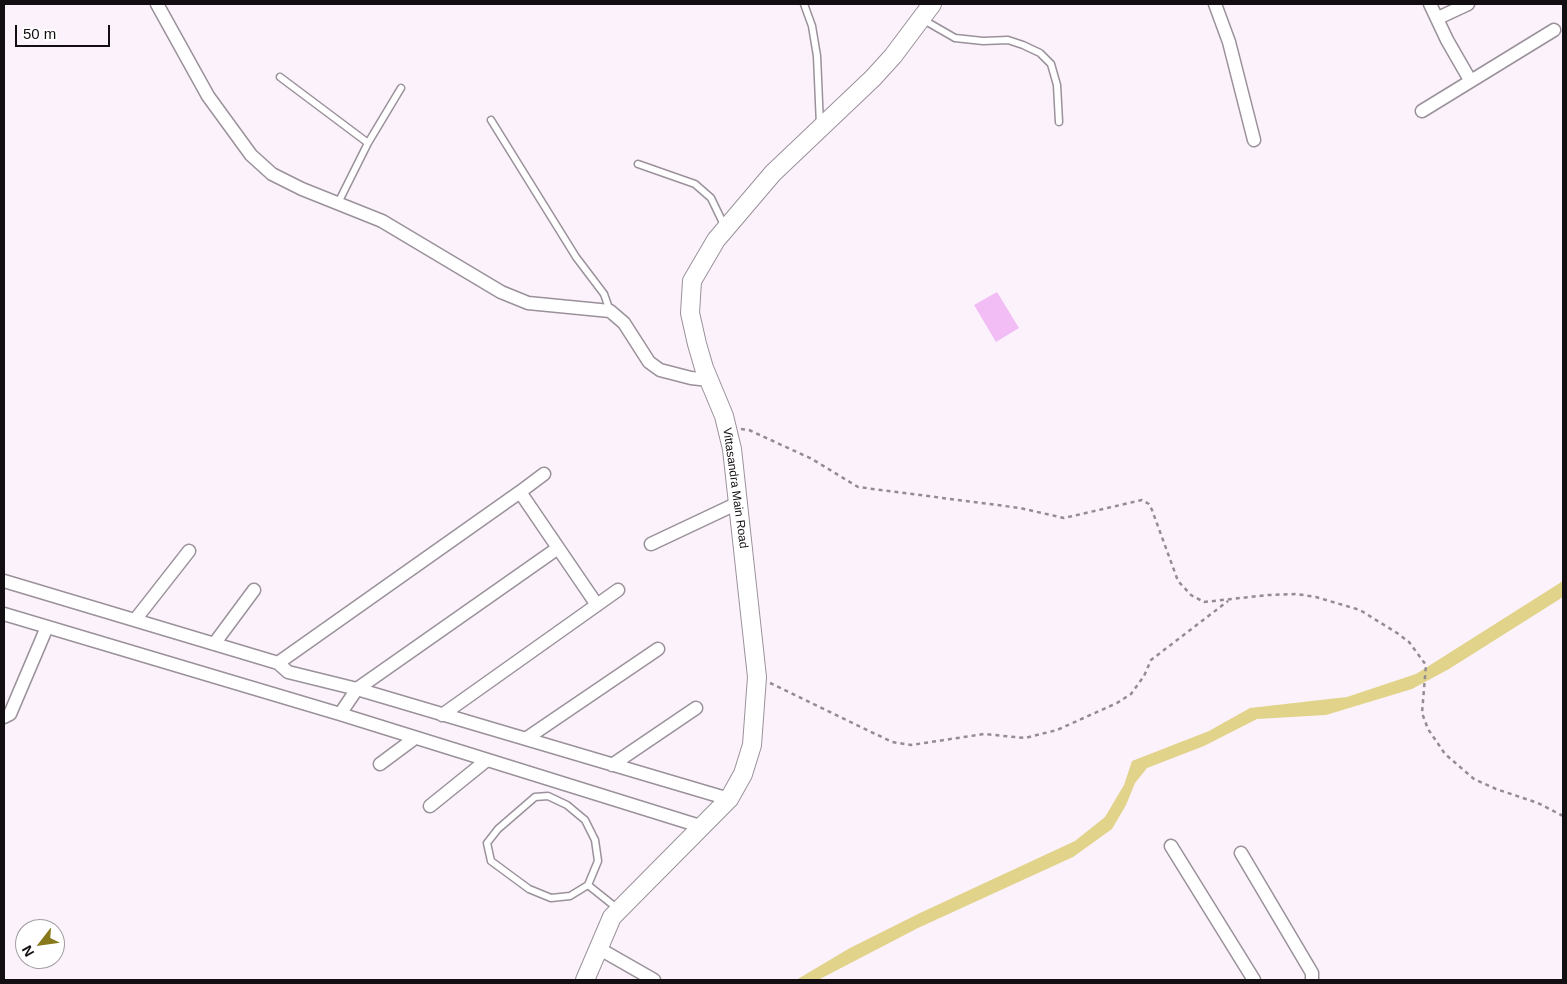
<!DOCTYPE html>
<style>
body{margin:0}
#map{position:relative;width:1567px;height:984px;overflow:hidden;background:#fcf2fc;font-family:Helvetica,sans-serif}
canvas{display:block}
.frame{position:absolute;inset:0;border:5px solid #120e12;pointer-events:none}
.north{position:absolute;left:15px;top:919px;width:50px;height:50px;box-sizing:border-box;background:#fff;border:1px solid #a09fa0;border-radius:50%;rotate:240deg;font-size:14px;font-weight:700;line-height:20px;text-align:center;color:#120e12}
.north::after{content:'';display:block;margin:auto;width:18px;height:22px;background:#87781c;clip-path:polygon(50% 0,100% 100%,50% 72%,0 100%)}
.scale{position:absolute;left:15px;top:25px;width:95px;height:22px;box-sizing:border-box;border:2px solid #120e12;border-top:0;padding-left:6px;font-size:15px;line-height:18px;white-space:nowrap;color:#120e12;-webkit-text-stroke:4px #fff;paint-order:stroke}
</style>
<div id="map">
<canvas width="1567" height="984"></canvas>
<div class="frame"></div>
<div class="north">N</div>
<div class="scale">50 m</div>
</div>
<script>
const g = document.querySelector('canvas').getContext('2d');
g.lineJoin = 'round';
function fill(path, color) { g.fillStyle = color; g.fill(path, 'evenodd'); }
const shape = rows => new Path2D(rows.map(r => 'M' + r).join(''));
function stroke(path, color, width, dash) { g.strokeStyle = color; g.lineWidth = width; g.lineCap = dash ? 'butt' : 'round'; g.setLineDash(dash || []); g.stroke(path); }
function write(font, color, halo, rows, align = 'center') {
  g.font = font + ' Helvetica,sans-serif'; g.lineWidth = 5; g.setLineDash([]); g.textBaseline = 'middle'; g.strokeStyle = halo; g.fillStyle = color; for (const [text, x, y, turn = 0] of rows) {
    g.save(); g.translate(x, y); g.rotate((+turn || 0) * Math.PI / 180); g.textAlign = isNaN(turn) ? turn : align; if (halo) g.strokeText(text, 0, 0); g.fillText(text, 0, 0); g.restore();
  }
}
fill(shape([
 [1563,581,1563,597,1449,669,1412,689,1326,715,1257,719,1204,746,1147,768,1135,783,1126,805,1112,829,1073,857,918,928,818,980,796,980,850,948,920,913,1075,841,1105,817,1124,785,1132,761,1209,731,1250,708,1347,697,1416,674]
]), '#e1d389');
fill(shape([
 [997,292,1019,328,996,342,974,305]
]), '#f2bdf5');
const lane = shape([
 [804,4,812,26,817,56,820,125],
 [922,19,955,38,983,41,1008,40,1023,45,1040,53,1051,64,1057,85,1059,122],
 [280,77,368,143,338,203],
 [491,120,576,257,604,294,610,311],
 [368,143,401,88],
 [638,164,695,184,711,198,725,227],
 [588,885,598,861,595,840,585,820,567,805,548,796,535,797,498,829,487,843,491,861,529,889,551,898,570,896,588,885,618,909]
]);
const street = shape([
 [157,4,208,96,251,155,272,174,302,189,382,221,501,292,528,303,610,311,624,323,649,362,660,370,691,378,709,380],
 [1215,4,1229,42,1254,140],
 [1430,4,1447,40,1470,80],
 [1438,18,1468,4],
 [1422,111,1554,30],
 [520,492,544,474],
 [651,544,738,503],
 [4,581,278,663],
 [597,605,520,492,278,663,288,672,357,689,729,799],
 [4,614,340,714,703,827],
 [135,620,189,551],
 [214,644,254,590],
 [340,714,357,689,558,548],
 [442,715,618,590],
 [4,717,10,714,47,627],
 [527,738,658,649],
 [380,764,415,738],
 [612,765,696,708],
 [430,806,487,760],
 [1171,846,1254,980],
 [1241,853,1312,973,1312,980],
 [598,948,654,980]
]);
const secondary = shape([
 [585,980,612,917,729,799,743,774,752,745,757,677,732,449,724,416,704,368,697,344,690,313,692,281,716,240,773,173,873,78,893,56,932,4]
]);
stroke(lane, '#9a919b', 9);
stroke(street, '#9a919b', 15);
stroke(secondary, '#9a919b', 20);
stroke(shape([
 [741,429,749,430,812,459,858,487,1020,508,1064,518,1142,500,1149,504,1152,510,1178,581,1191,595,1204,602,1268,595,1297,594,1316,597,1360,610,1397,633,1409,642,1426,665,1422,713,1428,729,1445,754,1474,779,1496,789,1538,803,1563,816],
 [770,683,892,742,911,745,984,734,1025,738,1057,730,1117,703,1131,694,1144,676,1151,660,1228,601]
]), '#938c93', 2.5, [4, 4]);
stroke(lane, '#fff', 6);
stroke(street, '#fff', 12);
stroke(secondary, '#fff', 18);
write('12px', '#120e12', '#fff', [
 ["Vittasandra Main Road",735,488,82]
]);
</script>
